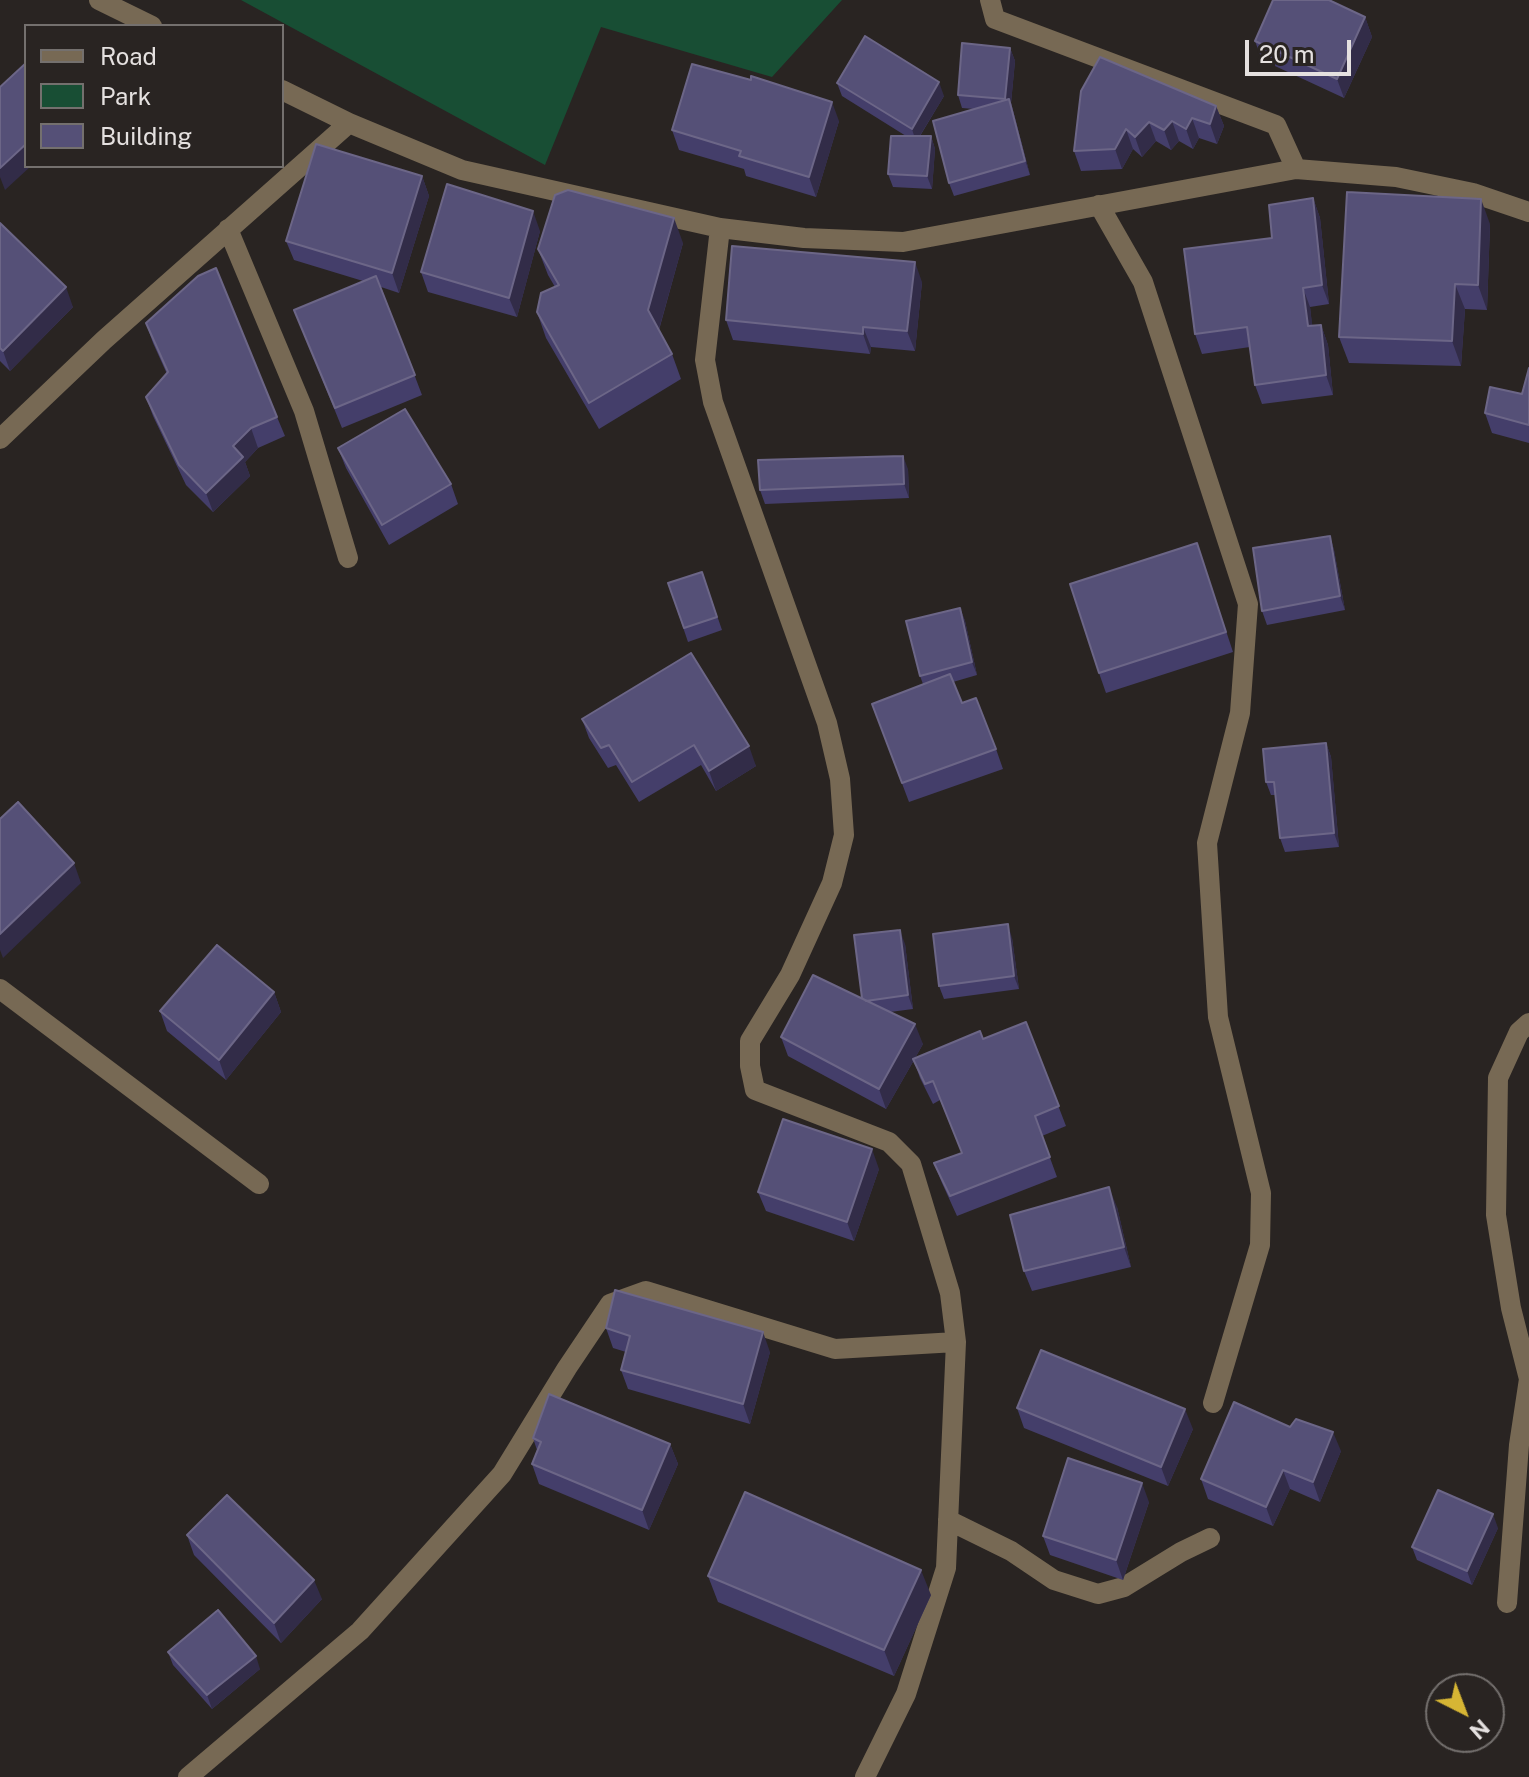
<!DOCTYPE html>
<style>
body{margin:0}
#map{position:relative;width:1529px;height:1777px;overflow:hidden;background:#292422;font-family:"Public Sans",sans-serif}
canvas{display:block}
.legend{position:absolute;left:24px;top:24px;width:260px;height:144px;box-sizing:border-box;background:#292422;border:2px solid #74706e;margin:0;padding:10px 14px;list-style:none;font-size:24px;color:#e5e1e0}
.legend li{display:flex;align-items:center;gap:16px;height:40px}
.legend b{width:40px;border:2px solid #74706e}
.north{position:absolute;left:1425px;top:1673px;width:80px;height:80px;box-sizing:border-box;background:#292422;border:2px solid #74706e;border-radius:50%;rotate:138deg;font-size:22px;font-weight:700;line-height:32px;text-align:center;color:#e5e1e0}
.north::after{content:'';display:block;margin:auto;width:28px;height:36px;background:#d6b534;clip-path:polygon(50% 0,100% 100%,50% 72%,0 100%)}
.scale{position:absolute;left:1245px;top:40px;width:106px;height:36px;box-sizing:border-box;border:4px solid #e5e1e0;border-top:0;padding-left:10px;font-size:24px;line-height:28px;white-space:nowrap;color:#e5e1e0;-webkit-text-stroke:6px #292422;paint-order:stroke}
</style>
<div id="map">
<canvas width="1529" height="1777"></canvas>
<ul class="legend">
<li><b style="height:10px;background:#776954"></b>Road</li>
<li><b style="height:22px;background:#184e34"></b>Park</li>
<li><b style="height:22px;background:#555077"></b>Building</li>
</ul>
<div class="north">N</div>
<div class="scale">20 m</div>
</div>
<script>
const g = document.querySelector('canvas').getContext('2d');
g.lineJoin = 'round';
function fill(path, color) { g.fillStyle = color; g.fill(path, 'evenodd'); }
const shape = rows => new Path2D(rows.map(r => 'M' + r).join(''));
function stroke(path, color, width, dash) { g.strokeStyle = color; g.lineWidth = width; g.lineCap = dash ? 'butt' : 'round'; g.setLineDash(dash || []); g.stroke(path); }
fill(shape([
 [241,0,842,0,772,77,601,27,545,165]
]), '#184e34');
stroke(shape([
 [99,0,152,26],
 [990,0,995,19,1276,125,1296,169],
 [282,90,349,123,462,170,720,228,804,238,903,242,1296,169,1396,177,1473,193,1529,212],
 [1099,205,1143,282,1248,604,1240,713,1207,843,1218,1017,1261,1193,1260,1245,1213,1403],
 [720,228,705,360,713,402,827,723,840,779,844,835,832,883,790,975,750,1041,750,1066,755,1090,889,1142,911,1164,950,1293,956,1342,946,1568,906,1694,865,1777],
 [228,229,304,411,348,558],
 [0,439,104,340,349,123],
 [0,989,259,1184],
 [948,1520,1011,1551,1054,1580,1098,1594,1124,1587,1181,1552,1210,1538],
 [1507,1603,1519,1445,1529,1379,1511,1308,1496,1215,1498,1078,1519,1032,1529,1023],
 [188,1777,360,1631,502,1474,567,1368,610,1304,646,1291,835,1349,956,1342]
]), '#776954', 20);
fill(shape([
 [1365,17,1372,37,1344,98,1262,60,1255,41],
 [1010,48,1015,61,1011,103,1030,175,954,196,949,183,974,109,962,108,958,95],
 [837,83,944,96,920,136,931,136,935,149,932,189,893,187,888,174,906,136,842,96],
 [1081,91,1216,106,1224,126,1217,144,1199,138,1193,149,1179,141,1171,150,1156,141,1142,157,1133,149,1122,169,1081,171,1074,151],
 [839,121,816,197,746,176,744,169,679,150,672,130],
 [422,176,429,196,399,293,381,287,422,395,342,428,294,310,363,281,294,260,286,241],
 [1313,198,1320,218,1329,304,1310,307,1312,326,1321,325,1328,345,1333,395,1262,404,1255,385,1250,347,1202,354,1195,334,1272,238],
 [0,223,73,307,10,371,0,361],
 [1490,224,1487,310,1465,309,1461,366,1349,363,1339,337],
 [540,231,517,317,428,292,421,272],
 [683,243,659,330,672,354,681,379,599,429,546,338,537,312,555,287,548,275,538,249],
 [922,282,915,351,871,347,870,354,733,340,726,320],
 [146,323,277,417,285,436,258,448,245,462,250,476,213,512,186,485,153,416,146,397,167,374,153,343],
 [1529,368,1529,443,1492,433,1485,413,1522,394],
 [338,448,451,484,458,504,389,545,346,468],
 [908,469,909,498,765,504,760,490],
 [1330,536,1334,550,1345,610,1267,625,1262,611],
 [1197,543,1233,652,1106,693,1099,673],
 [702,572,722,630,688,642,668,583],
 [960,608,965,621,977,675,953,682,962,703,996,749,1003,769,909,802,872,704,923,684,920,676],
 [691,653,756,766,716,791,701,765,639,802,616,765,608,768,589,738,582,719],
 [1326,743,1331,757,1339,847,1285,852,1280,838,1276,795,1271,795,1266,782],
 [1012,938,1019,989,944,999,939,986],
 [905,944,913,1009,890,1012,923,1044,915,1058,983,1039,1026,1022,1066,1126,1042,1136,1057,1177,957,1216,942,1183,934,1163,962,1153,940,1100,933,1104,920,1078,914,1060,886,1109,788,1056,781,1037,862,998],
 [274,992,281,1012,226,1080,167,1031,160,1011],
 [879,1169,854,1241,766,1211,758,1192],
 [1117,1207,1131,1267,1032,1291,1024,1271],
 [606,1328,770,1352,750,1424,628,1389,621,1370,626,1352,613,1348],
 [1017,1408,1193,1429,1168,1486,1024,1428],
 [533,1438,670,1444,678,1464,649,1530,539,1484,532,1464,537,1450],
 [1341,1451,1320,1502,1290,1489,1273,1526,1208,1499,1201,1479],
 [1149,1502,1123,1580,1050,1555,1043,1536],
 [1498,1528,1472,1585,1417,1560,1412,1547],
 [187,1535,322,1599,281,1643,194,1555],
 [708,1576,931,1595,894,1676,718,1602],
 [168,1652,260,1669,212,1709,173,1665]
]), '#443e6a');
fill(shape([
 [1365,17,1372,37,1344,98,1337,79],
 [1010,48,1015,61,1011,103,1030,175,1005,99],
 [939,82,944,96,916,142,912,129],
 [832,102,839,121,816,197,809,177],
 [1216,106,1224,126,1217,144,1210,124],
 [1192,118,1199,138,1193,149,1186,129],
 [1172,121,1179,141,1171,150,1164,130],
 [1149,122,1156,141,1142,157,1135,137],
 [1126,129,1133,149,1122,169,1115,149],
 [931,136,935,149,932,189,927,176],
 [26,144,26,166,31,166,5,190,0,177,0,168],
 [422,176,429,196,399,293,392,273],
 [1313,198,1320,218,1329,304,1322,285],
 [1481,199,1490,224,1487,310,1478,285],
 [533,211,540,231,517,317,509,298],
 [674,218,683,243,657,336,648,310],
 [915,262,922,282,915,351,907,331],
 [1455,284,1465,309,1461,366,1452,341],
 [66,287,73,307,10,371,3,351],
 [1303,288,1310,307,1315,346,1308,326],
 [1321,325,1328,345,1333,395,1326,375],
 [863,327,871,347,870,354,863,334],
 [251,428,258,448,245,462,250,476,213,512,206,493,233,446],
 [903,456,908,469,909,498,904,484],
 [1330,536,1334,550,1345,610,1340,596],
 [960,608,965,621,977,675,972,662],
 [1326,743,1331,757,1339,847,1334,833],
 [749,746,756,766,716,791,709,771],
 [74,863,81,883,3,958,0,950,0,934],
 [1008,924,1012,938,1019,989,1014,976],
 [900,930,905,944,913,1009,908,995],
 [274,992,281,1012,226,1080,219,1060],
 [915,1024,923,1044,886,1109,879,1089],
 [872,1149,879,1169,854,1241,847,1222],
 [1109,1187,1117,1207,1131,1267,1124,1247],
 [763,1332,770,1352,750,1424,743,1404],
 [1185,1409,1193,1429,1168,1486,1161,1467],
 [1333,1432,1341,1451,1320,1502,1313,1482],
 [670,1444,678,1464,649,1530,642,1510],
 [1283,1470,1290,1489,1273,1526,1266,1507],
 [1142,1483,1149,1502,1123,1580,1116,1560],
 [1493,1514,1498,1528,1472,1585,1467,1571],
 [921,1570,931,1595,894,1676,884,1650],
 [314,1580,322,1599,281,1643,274,1623],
 [256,1656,260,1669,212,1709,207,1695]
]), '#322c48');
const building = shape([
 [1273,0,1329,0,1365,17,1337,79,1255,41,1273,0],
 [865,36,939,82,912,129,837,83,865,36],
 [962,43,1010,48,1005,99,958,95,962,43],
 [1100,57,1216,106,1210,124,1192,118,1186,129,1172,121,1164,130,1149,122,1135,137,1126,129,1115,149,1074,151,1081,91,1100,57],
 [26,63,26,144,0,168,0,87,26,63],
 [692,64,751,80,751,76,832,102,809,177,739,156,741,151,672,130,692,64],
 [1009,99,1025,161,949,183,933,121,1009,99],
 [891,136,931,136,927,176,888,174,891,136],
 [316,144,422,176,392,273,286,241,316,144],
 [447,184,533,211,509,298,421,272,447,184],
 [568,190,674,218,648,310,672,354,589,403,537,312,541,293,559,285,538,249,555,195,568,190],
 [1347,192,1481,199,1478,285,1455,284,1452,341,1339,337,1347,192],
 [1313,198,1322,285,1303,288,1308,326,1321,325,1326,375,1255,385,1247,327,1195,334,1184,249,1272,238,1269,205,1313,198],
 [0,223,66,287,3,351,0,348,0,223],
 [732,246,915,262,907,331,863,327,863,334,726,320,732,246],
 [216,268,277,417,251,428,233,446,243,457,206,493,179,465,146,397,168,372,146,323,198,276,216,268],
 [376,276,415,375,335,408,294,310,376,276],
 [1529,368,1529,425,1485,413,1490,387,1522,394,1529,368],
 [405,409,451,484,382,525,338,448,405,409],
 [903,456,904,484,760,490,758,460,903,456],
 [1330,536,1340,596,1262,611,1253,548,1330,536],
 [1197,543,1226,632,1099,673,1070,584,1197,543],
 [702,572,717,617,684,628,668,583,702,572],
 [960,608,972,662,920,676,906,621,960,608],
 [691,653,749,746,709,771,694,745,632,782,609,745,601,748,582,719,691,653],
 [950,674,962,703,976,698,996,749,902,783,872,704,950,674],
 [1326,743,1334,833,1280,838,1274,782,1266,782,1263,749,1326,743],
 [18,802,74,863,0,934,0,819,18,802],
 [1008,924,1014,976,939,986,933,934,1008,924],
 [900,930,908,995,866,1001,862,998,854,935,900,930],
 [217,945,274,992,219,1060,160,1011,217,945],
 [813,975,915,1024,879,1089,781,1037,813,975],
 [1026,1022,1059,1106,1035,1116,1050,1157,950,1196,934,1163,962,1153,933,1081,925,1084,913,1059,980,1031,983,1039,1026,1022],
 [783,1119,872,1149,847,1222,758,1192,783,1119],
 [1109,1187,1124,1247,1024,1271,1010,1215,1109,1187],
 [615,1290,763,1332,743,1404,621,1370,630,1336,606,1328,615,1290],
 [1041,1350,1185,1409,1161,1467,1017,1408,1041,1350],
 [549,1394,670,1444,642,1510,532,1464,541,1442,533,1438,549,1394],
 [1234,1402,1290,1427,1296,1419,1333,1432,1313,1482,1283,1470,1266,1507,1201,1479,1234,1402],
 [1068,1458,1142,1483,1116,1560,1043,1536,1068,1458],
 [1438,1490,1493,1514,1467,1571,1412,1547,1438,1490],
 [745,1492,921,1570,884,1650,708,1576,745,1492],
 [227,1495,314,1580,274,1623,187,1535,227,1495],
 [218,1610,256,1656,207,1695,168,1652,218,1610]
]);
fill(building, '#555077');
stroke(building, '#6c6687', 2);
</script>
